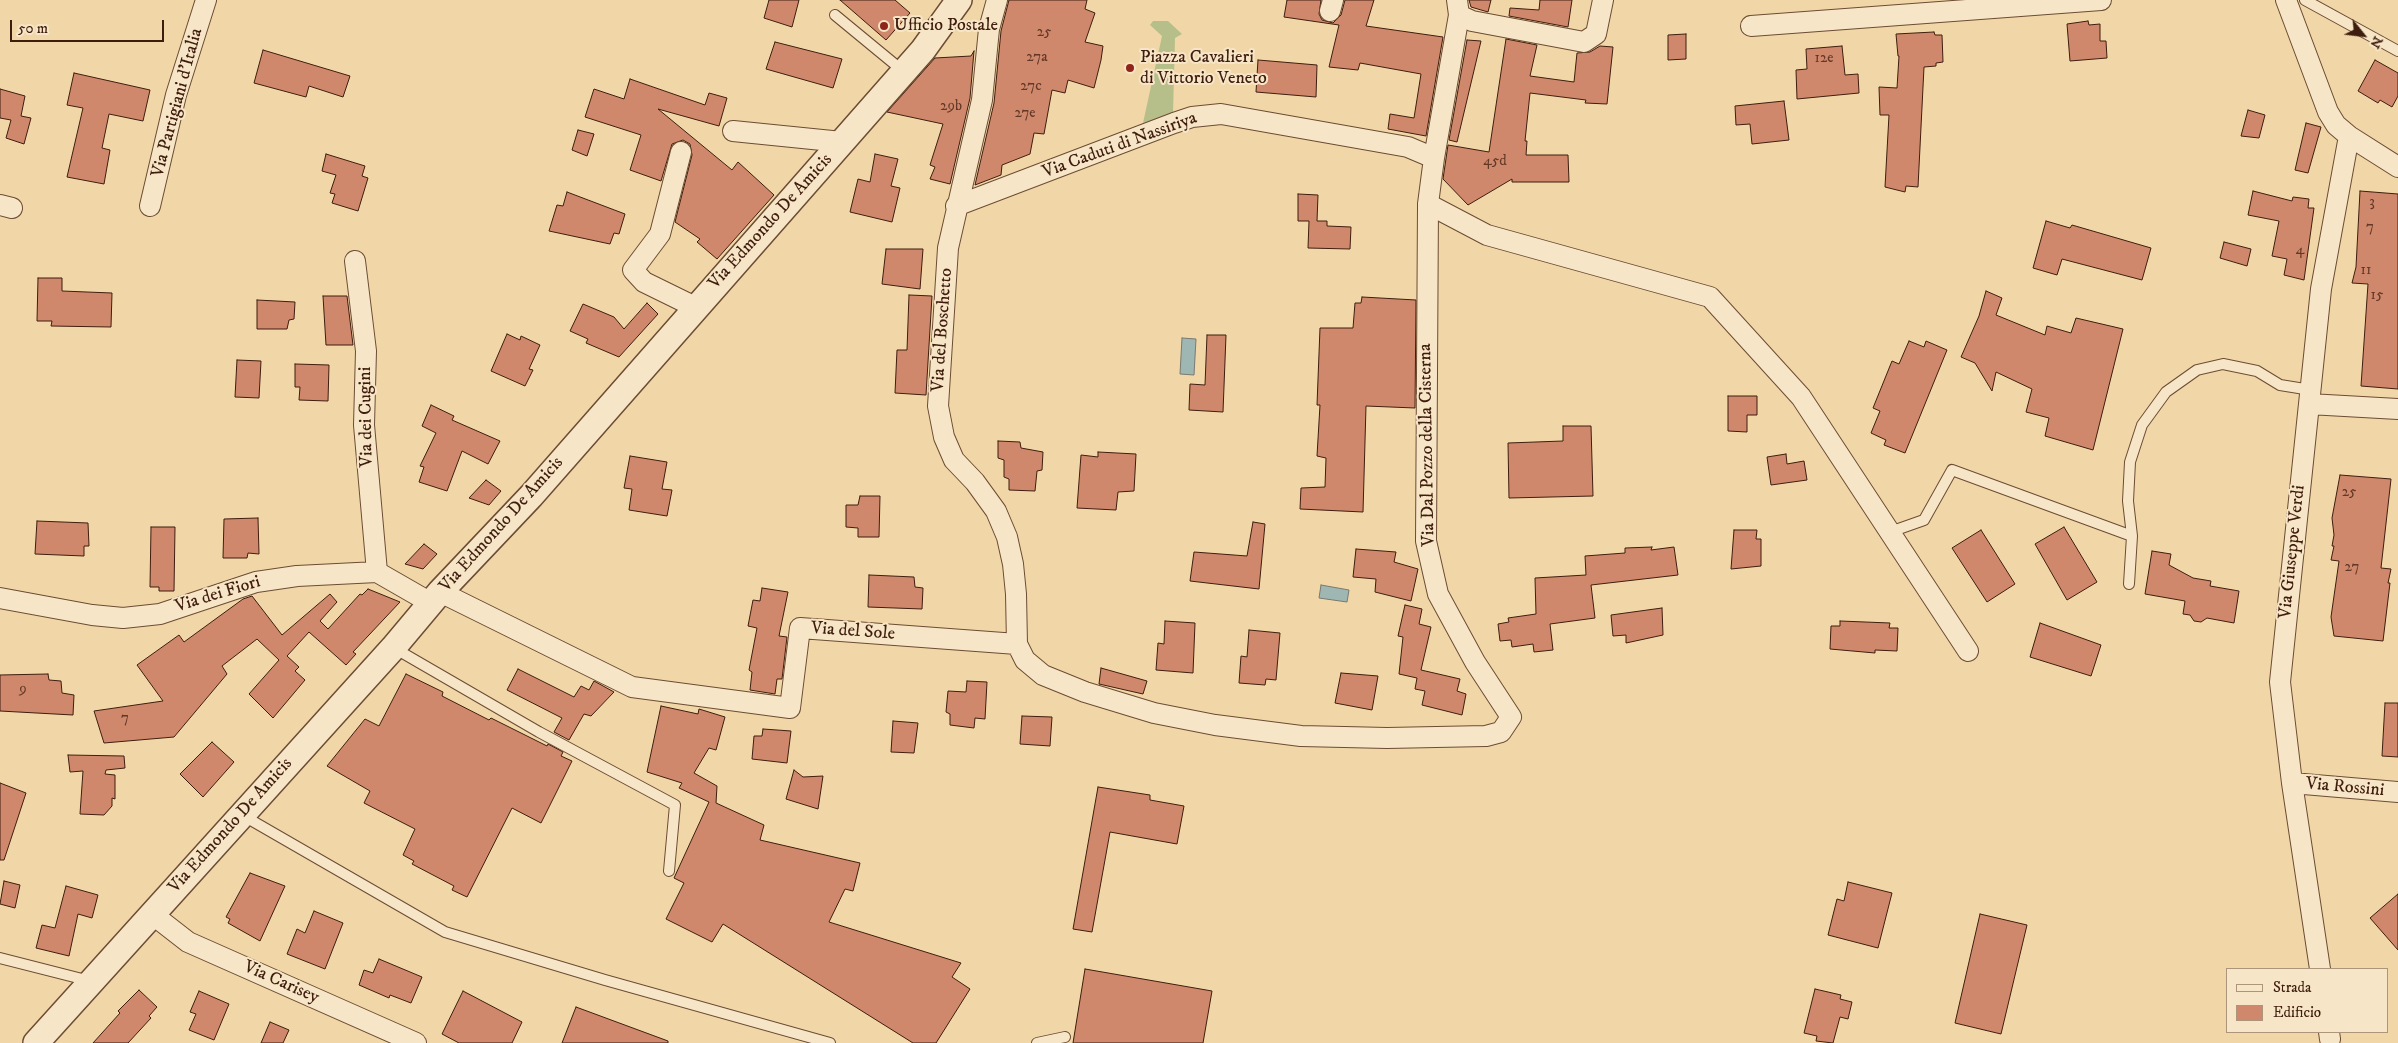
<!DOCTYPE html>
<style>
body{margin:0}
#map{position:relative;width:2398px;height:1043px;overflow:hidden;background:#f1d7a7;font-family:"IM FELL DW Pica",serif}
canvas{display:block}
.legend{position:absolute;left:2226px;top:968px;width:162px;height:65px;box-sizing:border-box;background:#f6e5c6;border:1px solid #ad957c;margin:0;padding:6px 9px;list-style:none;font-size:15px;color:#3f1d0e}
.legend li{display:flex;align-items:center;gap:10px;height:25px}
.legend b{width:25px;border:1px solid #ad957c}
.north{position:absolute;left:2338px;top:10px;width:50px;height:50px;-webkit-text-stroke:4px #f6e5c6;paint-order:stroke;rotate:119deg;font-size:14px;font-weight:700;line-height:20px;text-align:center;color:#3f1d0e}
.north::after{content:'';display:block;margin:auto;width:18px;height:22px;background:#3f1d0e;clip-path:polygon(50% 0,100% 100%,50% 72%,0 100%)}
.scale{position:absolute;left:10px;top:20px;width:154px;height:22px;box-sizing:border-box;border:2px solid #3f1d0e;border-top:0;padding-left:6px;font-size:15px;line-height:18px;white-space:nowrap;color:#3f1d0e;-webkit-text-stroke:4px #f6e5c6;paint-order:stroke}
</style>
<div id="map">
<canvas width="2398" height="1043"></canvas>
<ul class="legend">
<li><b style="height:6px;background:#f6e5c6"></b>Strada</li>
<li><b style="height:14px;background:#cf886c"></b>Edificio</li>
</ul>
<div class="north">N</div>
<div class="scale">50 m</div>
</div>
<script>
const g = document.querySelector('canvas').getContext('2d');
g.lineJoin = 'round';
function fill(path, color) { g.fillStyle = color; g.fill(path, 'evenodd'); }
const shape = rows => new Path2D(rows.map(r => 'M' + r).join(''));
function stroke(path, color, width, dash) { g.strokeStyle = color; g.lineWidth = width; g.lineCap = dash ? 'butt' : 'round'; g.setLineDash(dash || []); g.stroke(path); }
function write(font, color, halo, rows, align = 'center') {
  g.font = font + ' "IM FELL DW Pica",serif'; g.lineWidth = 4; g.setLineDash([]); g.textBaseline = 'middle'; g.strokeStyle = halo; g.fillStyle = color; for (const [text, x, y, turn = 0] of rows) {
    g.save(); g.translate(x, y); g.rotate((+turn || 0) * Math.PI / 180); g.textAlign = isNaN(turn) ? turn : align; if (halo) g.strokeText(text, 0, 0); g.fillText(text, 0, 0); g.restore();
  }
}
fill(shape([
 [1153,21,1168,21,1182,34,1175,38,1173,114,1143,123,1162,36,1150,25]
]), '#b6bf8a');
const water = shape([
 [1182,338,1196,339,1194,375,1180,374,1182,338],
 [1321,585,1349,590,1347,602,1319,598,1321,585]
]);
fill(water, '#9fb7b2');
stroke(water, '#797970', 1);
const building = shape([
 [769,0,799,0,792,27,764,18,769,0],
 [840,0,895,0,910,13,886,40,840,0],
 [1009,0,1087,0,1085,9,1095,13,1085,42,1103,46,1101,60,1094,88,1068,80,1065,93,1052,90,1044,134,1034,133,1030,154,1002,165,1001,175,975,185,994,103,1001,31,1009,0],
 [1287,0,1321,0,1319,14,1322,20,1333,23,1341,15,1345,0,1374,0,1366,26,1443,37,1426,136,1388,129,1390,114,1414,118,1421,74,1360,63,1358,70,1329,67,1339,25,1284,17,1287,0],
 [1469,0,1491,0,1488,12,1471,7,1469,0],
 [1540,0,1572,0,1568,27,1509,16,1510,8,1539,10,1540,0],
 [2088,21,2089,25,2100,24,2100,41,2106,41,2107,58,2070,61,2067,24,2088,21],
 [1934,32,1935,35,1942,35,1943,62,1936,63,1936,66,1924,67,1918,187,1906,186,1905,192,1885,187,1889,115,1880,115,1879,87,1897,88,1899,56,1898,56,1896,34,1934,32],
 [1686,34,1686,59,1668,60,1668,35,1686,34],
 [1506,39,1537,45,1530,76,1574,82,1577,53,1590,52,1600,46,1613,47,1607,104,1585,103,1586,100,1530,93,1525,141,1527,141,1526,155,1568,155,1569,182,1512,182,1512,179,1468,205,1443,179,1448,145,1489,152,1506,39],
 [1467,40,1481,41,1457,142,1449,140,1467,40],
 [775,42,842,59,833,88,766,69,775,42],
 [1842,46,1845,75,1858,74,1859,93,1797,99,1796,70,1807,69,1806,49,1842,46],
 [263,50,350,76,343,97,309,86,306,97,254,83,263,50],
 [974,51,970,98,950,184,930,179,935,167,930,165,943,124,887,112,935,58,971,56,974,51],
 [1258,60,1317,65,1316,97,1256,92,1258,60],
 [2375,60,2398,73,2398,96,2392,107,2380,100,2378,103,2358,91,2375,60],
 [74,73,150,90,143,121,109,114,102,148,110,150,104,184,67,177,83,108,67,105,74,73],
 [630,79,705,105,709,93,727,98,719,126,658,109,732,170,738,162,774,195,717,259,697,242,700,239,675,222,692,155,690,144,683,140,672,144,661,181,630,170,641,135,585,117,594,89,624,99,630,79],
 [0,89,25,96,21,116,31,118,24,144,6,138,11,120,0,118,0,89],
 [1784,101,1789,140,1752,144,1750,124,1736,125,1735,106,1784,101],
 [2248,110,2265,115,2259,138,2241,136,2248,110],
 [2306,123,2321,127,2308,173,2295,170,2306,123],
 [578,130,594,134,587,156,572,150,578,130],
 [326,154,365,166,362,176,368,178,358,211,332,203,335,194,330,193,336,175,322,171,326,154],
 [875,154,898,159,891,186,900,188,892,222,850,212,858,179,870,182,875,154],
 [2253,191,2292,201,2293,197,2309,199,2308,208,2314,208,2304,280,2284,275,2287,259,2272,256,2279,221,2248,215,2253,191],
 [2360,191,2398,194,2398,389,2361,386,2368,284,2352,283,2356,267,2360,191],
 [567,192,625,214,619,234,614,233,610,244,549,231,557,205,563,206,567,192],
 [1298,194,1318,195,1317,221,1327,221,1327,226,1351,227,1350,249,1308,248,1309,221,1298,221,1298,194],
 [2046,221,2070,228,2072,225,2151,248,2142,280,2062,259,2057,275,2033,268,2046,221],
 [2224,242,2251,249,2247,266,2220,258,2224,242],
 [886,249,923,249,920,289,882,284,886,249],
 [38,278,62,278,62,291,112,293,111,327,51,326,52,321,37,321,38,278],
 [1986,291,2002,298,1996,315,2045,335,2047,326,2071,333,2076,318,2123,329,2093,450,2045,436,2049,418,2026,412,2032,389,1996,372,1992,391,1975,363,1961,357,1979,316,1986,291],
 [909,295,932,296,926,395,895,393,897,350,907,350,909,295],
 [323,296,347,296,353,345,326,345,323,296],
 [1362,297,1416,300,1415,408,1366,406,1363,512,1300,509,1301,488,1325,487,1326,458,1317,456,1320,405,1317,405,1320,328,1353,328,1355,303,1361,303,1362,297],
 [257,300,295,302,294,319,289,320,287,329,257,329,257,300],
 [647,303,658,314,619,357,586,343,588,339,570,331,583,304,614,317,624,329,647,303],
 [507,334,520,340,521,336,540,345,529,369,533,370,525,386,491,371,507,334],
 [1207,335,1226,335,1223,412,1189,410,1190,384,1205,385,1207,335],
 [1909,341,1924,347,1926,341,1947,350,1905,453,1884,445,1886,440,1871,433,1880,411,1873,408,1892,361,1899,364,1909,341],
 [237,360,261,361,259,398,235,397,237,360],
 [295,364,329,365,328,401,299,400,300,387,295,387,295,364],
 [1728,396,1757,396,1757,415,1747,415,1747,432,1728,431,1728,396],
 [431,405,454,416,452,420,500,441,488,464,462,451,447,491,419,482,424,467,420,466,436,433,422,426,431,405],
 [1563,426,1591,426,1593,496,1509,498,1508,443,1563,441,1563,426],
 [998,441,1020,442,1021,448,1043,452,1042,470,1037,471,1035,491,1009,490,1009,479,1004,477,1004,460,998,458,998,441],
 [1098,452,1136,454,1134,491,1118,492,1116,510,1077,508,1081,455,1098,457,1098,452],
 [1786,454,1787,464,1804,461,1807,480,1771,485,1767,457,1786,454],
 [630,456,667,462,662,489,672,490,667,516,629,510,632,489,624,488,630,456],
 [2340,475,2391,479,2381,568,2391,569,2388,583,2390,583,2383,641,2334,636,2331,617,2339,561,2331,560,2334,546,2332,546,2334,535,2332,518,2340,475],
 [486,480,501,491,489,505,469,498,486,480],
 [860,496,880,496,879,537,858,537,858,528,846,527,846,505,858,505,860,496],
 [258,518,259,554,248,553,247,558,223,558,224,519,258,518],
 [37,521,88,523,89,546,84,546,84,556,35,554,37,521],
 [1253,522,1265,524,1259,589,1190,581,1194,552,1247,556,1253,522],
 [151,527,175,527,174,591,159,591,159,587,150,587,151,527],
 [2064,527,2097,582,2067,600,2035,544,2064,527],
 [1734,530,1757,530,1756,539,1761,539,1761,566,1731,569,1734,530],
 [1981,530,2015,584,1987,602,1952,548,1981,530],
 [424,544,437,554,423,569,405,564,424,544],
 [1652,547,1651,550,1674,547,1678,575,1591,585,1595,618,1550,624,1553,650,1534,652,1533,644,1512,647,1511,640,1500,641,1498,624,1509,622,1508,618,1536,614,1535,578,1586,575,1585,556,1625,553,1625,548,1652,547],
 [1356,549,1396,552,1394,562,1418,569,1411,601,1375,592,1376,579,1353,577,1356,549],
 [2152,551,2171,554,2169,565,2193,578,2211,581,2210,586,2239,591,2234,623,2207,618,2201,622,2194,621,2190,615,2183,614,2185,601,2145,594,2152,551],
 [869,575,914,577,915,587,923,588,922,609,868,607,869,575],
 [762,588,788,592,779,636,787,637,782,679,777,679,775,694,750,690,752,672,749,670,757,628,748,626,753,600,760,601,762,588],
 [368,589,400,602,353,652,356,654,346,665,309,632,287,656,299,667,295,671,305,680,273,718,249,694,279,660,257,639,222,666,227,674,174,737,104,743,94,711,163,701,137,665,179,635,184,642,243,599,252,596,282,635,330,594,337,602,320,621,328,629,360,594,362,595,368,589],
 [1405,605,1422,609,1419,624,1431,627,1421,670,1460,679,1457,691,1466,694,1462,715,1422,705,1425,691,1415,689,1417,678,1399,674,1403,637,1398,636,1405,605],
 [1662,608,1663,635,1626,643,1626,635,1613,636,1611,615,1662,608],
 [1165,621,1195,623,1193,673,1156,670,1158,643,1164,644,1165,621],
 [1840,621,1890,623,1889,628,1898,628,1897,651,1875,650,1875,653,1830,649,1831,626,1840,626,1840,621],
 [2040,623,2101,645,2091,676,2030,657,2040,623],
 [1249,630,1280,633,1276,680,1266,679,1265,685,1239,683,1241,656,1247,657,1249,630],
 [1101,668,1147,681,1143,694,1099,684,1101,668],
 [518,669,574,697,581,686,589,690,594,681,614,692,591,716,584,714,569,740,554,732,562,718,507,690,518,669],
 [1341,673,1378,676,1372,710,1335,703,1341,673],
 [48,674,49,680,61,681,62,693,74,695,73,715,0,711,0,675,48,674],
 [406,674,443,692,442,696,489,720,491,718,547,746,548,744,563,752,561,756,572,761,541,823,512,808,467,897,452,890,454,886,412,864,414,861,403,855,415,829,364,803,370,791,327,766,365,719,379,726,406,674],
 [967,681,987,682,985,719,975,718,974,728,950,725,950,714,946,712,948,691,966,692,967,681],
 [2385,703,2398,703,2398,757,2382,756,2385,703],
 [661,706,698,714,699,709,725,717,716,750,709,748,694,773,717,786,716,803,764,825,760,840,860,863,853,891,845,889,829,922,961,963,952,977,970,989,936,1043,913,1043,723,924,712,942,666,919,684,883,674,878,709,802,679,788,682,783,647,772,661,706],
 [1022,716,1052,717,1050,746,1020,744,1022,716],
 [893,721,918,723,914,753,891,752,893,721],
 [763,729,791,731,787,763,752,759,754,736,762,736,763,729],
 [212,742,234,762,203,797,180,774,212,742],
 [68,755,124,756,125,768,106,770,105,774,115,775,115,799,112,798,112,806,104,815,80,814,83,771,70,772,68,755],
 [794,770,803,777,823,776,818,809,786,799,794,770],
 [0,783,26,793,4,860,0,860,0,783],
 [1098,787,1150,795,1150,800,1184,806,1177,844,1110,832,1092,932,1073,929,1098,787],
 [250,873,285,886,260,941,228,923,230,919,226,917,250,873],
 [4,881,20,885,15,908,0,904,4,881],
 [1848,882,1892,893,1878,948,1828,935,1837,899,1844,901,1848,882],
 [66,886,98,895,92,918,78,914,69,956,36,948,42,925,55,928,66,886],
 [2398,894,2398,950,2370,918,2398,894],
 [314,911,343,923,325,969,287,954,297,929,305,933,314,911],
 [1980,914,2027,925,2001,1034,1955,1023,1980,914],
 [379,959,422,977,411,1003,390,995,389,998,359,985,364,970,373,973,379,959],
 [1085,969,1212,991,1203,1043,1073,1043,1085,969],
 [1815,989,1841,995,1840,999,1852,1002,1848,1019,1840,1017,1833,1043,1816,1041,1817,1036,1804,1033,1815,989],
 [139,990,157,1007,149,1016,151,1018,128,1043,93,1043,120,1013,118,1011,139,990],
 [199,991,229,1004,214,1040,189,1030,196,1014,190,1012,199,991],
 [463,991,522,1022,512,1043,459,1043,442,1034,463,991],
 [576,1007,668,1041,668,1043,562,1043,576,1007],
 [270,1022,289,1030,283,1043,261,1043,270,1022]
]);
fill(building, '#cf886c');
stroke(building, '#3f1d0e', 1);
const service = shape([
 [2305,0,2398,51],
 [835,15,903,71],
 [1890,532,1924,520,1952,470,2132,536],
 [2129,584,2132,536,2128,501,2130,462,2142,425,2166,392,2197,370,2223,364,2257,371,2280,385,2311,390],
 [394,648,539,732,675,805,669,871],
 [242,815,445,932,605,980,830,1043],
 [0,958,90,981],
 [1037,1043,1065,1037]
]);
const minor = shape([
 [997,0,989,29,982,100,948,248,938,406,944,437,954,460,975,482,996,511,1007,537,1013,564,1016,594,1017,644,1025,660,1043,675,1085,692,1154,713,1215,725,1301,736,1387,738,1486,736,1501,732,1511,717,1475,662,1438,594,1426,541,1428,204,1434,158,1459,15,1457,0],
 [2286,0,2328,112,2336,125,2349,136,2398,167],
 [1330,11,1333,0],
 [1459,15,1472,21,1584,42,1596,34,1603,0],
 [1751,26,2101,0],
 [733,131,842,142],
 [681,152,660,234,633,270,644,282,695,307],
 [1428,204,1487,235,1710,297,1801,397,1968,651],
 [0,205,12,208],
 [150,206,176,95,206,0],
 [956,206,1174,123,1192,117,1221,114,1408,147,1434,158],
 [355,261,366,351,364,425,377,572],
 [2309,404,2398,409],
 [440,592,632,687,790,708,800,628,1017,644],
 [0,598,92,615,123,618,160,614,256,582,297,576,377,572,431,603],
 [2292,783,2398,792],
 [152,914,188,942,416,1043],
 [2320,969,2292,783,2280,682,2321,289,2349,136],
 [2329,1032,2330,1039]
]);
const tertiary = shape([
 [36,1043,393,648,440,592,531,496,923,50,959,0]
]);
stroke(service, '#6c4c34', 12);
stroke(minor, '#6c4c34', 22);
stroke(tertiary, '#6c4c34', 28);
stroke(service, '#f6e5c6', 10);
stroke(minor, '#f6e5c6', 20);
stroke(tertiary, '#f6e5c6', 25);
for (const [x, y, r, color] of [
 [884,26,5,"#8f2418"],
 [1130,68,5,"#8f2418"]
]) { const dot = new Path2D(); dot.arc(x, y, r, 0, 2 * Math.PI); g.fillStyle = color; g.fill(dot); stroke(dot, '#f6e5c6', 2); }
write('15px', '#633826', null, [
 ["25",1044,33],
 ["27a",1037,58],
 ["12e",1824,59],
 ["27c",1031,87],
 ["29b",951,107],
 ["27e",1025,114],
 ["45d",1495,162],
 ["3",2372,203],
 ["7",2370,228],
 ["4",2300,251],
 ["11",2366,271],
 ["15",2377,296],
 ["25",2349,493],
 ["27",2352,568],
 ["9",23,690],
 ["7",125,719]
]);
write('18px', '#3f1d0e', '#f6e5c6', [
 ["Ufficio Postale",894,26],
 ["Piazza Cavalieri",1140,58],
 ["di Vittorio Veneto",1140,79]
], 'left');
write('18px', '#3f1d0e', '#f6e5c6', [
 ["Via Partigiani d'Italia",178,103,-75],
 ["Via Caduti di Nassiriya",1120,146,-20],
 ["Via Edmondo De Amicis",771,222,-48],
 ["Via del Boschetto",943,330,-86],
 ["Via dei Cugini",367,417,-91],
 ["Via Dal Pozzo della Cisterna",1428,445,-91],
 ["Via Edmondo De Amicis",502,525,-48],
 ["Via Giuseppe Verdi",2293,552,-84],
 ["Via dei Fiori",218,595,-17],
 ["Via del Sole",853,632,4],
 ["Via Rossini",2345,788,5],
 ["Via Edmondo De Amicis",231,826,-48],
 ["Via Carisey",281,983,24]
]);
</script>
